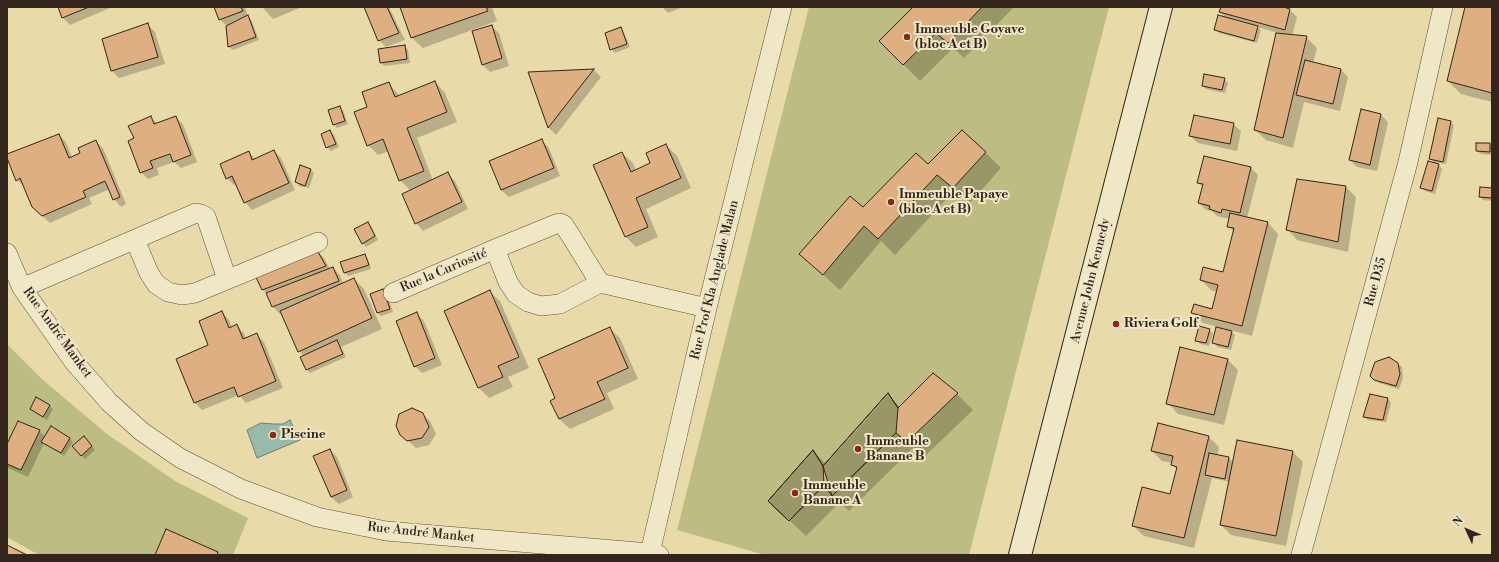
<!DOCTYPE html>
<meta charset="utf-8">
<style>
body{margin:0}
#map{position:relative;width:1499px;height:562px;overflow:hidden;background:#e8daa9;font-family:"Libre Bodoni",serif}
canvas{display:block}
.frame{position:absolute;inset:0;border:8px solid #33251b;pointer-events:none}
.north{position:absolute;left:1447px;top:510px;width:40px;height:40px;-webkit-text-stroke:3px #f0e7c7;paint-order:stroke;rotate:314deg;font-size:11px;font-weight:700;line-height:16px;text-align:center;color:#33251b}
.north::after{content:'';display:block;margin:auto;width:14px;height:18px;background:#33251b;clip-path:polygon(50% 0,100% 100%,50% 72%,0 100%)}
</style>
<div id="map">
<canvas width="1499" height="562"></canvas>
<div class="frame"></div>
<div class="north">N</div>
</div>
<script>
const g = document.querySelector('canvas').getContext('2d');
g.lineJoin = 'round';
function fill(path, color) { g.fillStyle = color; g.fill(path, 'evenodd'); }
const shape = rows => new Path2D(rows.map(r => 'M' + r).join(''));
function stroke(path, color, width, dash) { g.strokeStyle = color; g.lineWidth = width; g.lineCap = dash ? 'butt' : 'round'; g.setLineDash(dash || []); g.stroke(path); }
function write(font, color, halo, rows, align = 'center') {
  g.font = font + ' "Libre Bodoni",serif'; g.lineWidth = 4; g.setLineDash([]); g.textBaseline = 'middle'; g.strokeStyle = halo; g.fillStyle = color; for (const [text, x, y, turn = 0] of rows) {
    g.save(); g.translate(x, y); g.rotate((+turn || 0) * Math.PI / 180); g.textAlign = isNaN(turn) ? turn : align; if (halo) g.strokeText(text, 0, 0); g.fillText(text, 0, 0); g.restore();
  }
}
fill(shape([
 [809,7,1109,7,969,555,765,555,677,530],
 [7,344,43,380,107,434,175,481,248,518,233,555,39,555,7,537]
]), '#bdbd83');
const water = shape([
 [290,420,300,440,257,458,247,430,261,423,274,424,283,424,290,420]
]);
fill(water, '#97baaa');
stroke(water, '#6f7e71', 1);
fill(shape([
 [59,7,110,7,110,8,70,25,63,18],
 [215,7,245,7,248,17,251,19,259,40,233,50,229,47,227,26,220,20],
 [262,7,302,7,273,19],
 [367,7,389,7,405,40,386,47,379,40],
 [401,7,492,7,497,21,472,30,473,32,491,26,499,33,509,66,490,72,483,65,472,30,423,48,412,38],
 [662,7,683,7,668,13],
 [914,7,1014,7,964,58,953,48,920,81,880,41],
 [1222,7,1279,7,1290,10,1297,17,1292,36,1306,37,1317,48,1313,63,1341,70,1348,77,1340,111,1304,102,1293,148,1266,140,1255,130,1278,33,1257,27,1261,30,1257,43,1219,33,1215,29,1227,19,1220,12],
 [1466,7,1492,7,1492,102,1461,94,1448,81],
 [148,25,155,32,165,64,119,78,112,71],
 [621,28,624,32,630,47,615,53,611,49],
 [405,46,408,50,410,63,384,66,381,62],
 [594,70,601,77,556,135,549,128,530,73],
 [1224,79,1228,83,1225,93,1206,89,1203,86],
 [435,82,445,93,457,122,417,138,433,181,448,174,455,181,468,209,423,231,416,223,411,191,400,180,389,151,378,155,368,145,369,107,388,83,400,96],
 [340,107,343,110,348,124,337,128,334,124],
 [1381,115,1388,122,1377,171,1357,167,1350,160],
 [175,117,183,124,197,162,181,168,174,162,157,168,159,175,148,179,141,172,151,118,158,124],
 [1451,122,1454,125,1446,164,1433,162,1430,158],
 [1233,124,1241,131,1237,151,1198,143,1190,136],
 [330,131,334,135,339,147,331,151,327,147],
 [59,135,66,142,72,158,81,154,95,141,103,148,126,204,121,207,114,199,110,189,89,198,92,204,50,223,40,214,25,187,17,180,7,155],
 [541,140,549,148,560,176,509,197,501,190],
 [1489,144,1492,146,1492,155,1481,154,1477,151],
 [666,145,677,156,691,188,646,209,658,237,636,247,626,237,622,153,633,163,636,171,651,164],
 [274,151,281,158,295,190,252,210,245,202,237,184,234,185,227,178,248,152,256,159],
 [985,152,1001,168,970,203,954,191,895,255,881,241,840,290,800,254,863,209,928,166],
 [1428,162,1439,165,1442,169,1435,194,1425,191,1421,188],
 [1251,168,1258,175,1247,218,1268,223,1278,234,1252,336,1230,330,1235,335,1231,350,1217,347,1214,343,1218,327,1203,323,1193,313,1213,310,1217,292,1211,290,1201,280,1224,273,1234,232,1228,226,1229,219,1217,216,1212,211,1206,210,1199,203,1203,187,1199,183],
 [310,169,314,173,309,188,299,186,296,182],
 [1346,187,1356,197,1348,252,1297,240,1287,229],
 [1492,190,1492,201,1483,200,1480,197],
 [367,223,371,226,378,240,366,247,363,243],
 [317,251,324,258,330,269,333,268,340,275,343,284,354,279,364,289,382,329,341,347,346,357,310,373,307,370,301,358,304,356,299,351,282,313,280,314,273,307,268,295,262,289],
 [365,255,368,259,371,269,348,276,345,273],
 [489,291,500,301,529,368,508,377,513,387,489,398,479,388],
 [387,294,393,312,381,316,378,313,371,295],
 [222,312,229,320,232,327,236,325,244,333,246,339,257,335,264,342,283,388,246,403,239,395,202,410,195,403,210,346],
 [417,314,424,321,442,365,422,373,415,366],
 [609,328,620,338,638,379,607,393,614,409,570,429,559,419,551,401,556,399],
 [1209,330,1213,333,1209,346,1200,344,1196,340],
 [1228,360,1238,370,1224,425,1178,414,1168,403],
 [1398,364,1402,367,1403,378,1399,389,1379,383,1375,380],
 [957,394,973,410,924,457,913,448,849,511,840,502,806,536,769,501,813,451,826,464,888,395,900,407],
 [1371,395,1388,399,1391,403,1386,422,1368,420,1364,417],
 [50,406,53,409,47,420,31,409],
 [422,414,430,421,436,434,429,445,416,448,401,434],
 [1158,424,1209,437,1219,447,1217,456,1229,458,1234,463,1238,441,1293,452,1303,462,1286,546,1231,535,1221,525,1230,482,1212,478,1194,548,1144,536,1133,526,1171,495,1177,470,1172,463,1162,461,1152,451],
 [39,431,45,437,69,438,73,442,64,456,44,443,28,477,8,468,7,446],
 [87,440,95,450,85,459,81,455],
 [330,450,337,457,353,497,339,504,331,497]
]), '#0003');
const building = shape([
 [58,7,89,7,62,18,58,7],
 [214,7,241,7,243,11,219,20,214,7],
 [364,7,387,7,399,33,378,41,364,7],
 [400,7,486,7,488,11,411,38,400,7],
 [913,7,982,7,948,43,936,33,903,65,879,41,913,7],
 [1221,7,1283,7,1290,9,1285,30,1219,12,1221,7],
 [1465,7,1492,7,1492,93,1447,81,1465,7],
 [248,15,256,37,228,47,226,26,248,15],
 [1218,15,1258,26,1254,41,1214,30,1218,15],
 [148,23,158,57,111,71,102,39,148,23],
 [492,25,502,58,482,65,472,31,492,25],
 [621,27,627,44,610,50,605,33,621,27],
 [1276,33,1307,36,1283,138,1254,130,1276,33],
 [405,45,407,59,380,63,378,49,405,45],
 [1305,60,1341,69,1333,104,1296,95,1305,60],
 [594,69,548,128,528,72,594,69],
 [1204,74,1225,78,1222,90,1202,86,1204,74],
 [435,81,447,112,407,128,424,171,399,181,383,139,367,146,354,112,367,107,362,92,389,82,395,97,435,81],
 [340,106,345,121,333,125,328,110,340,106],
 [1361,109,1381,114,1370,165,1349,160,1361,109],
 [1194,115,1234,123,1230,144,1189,136,1194,115],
 [151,116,154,124,176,116,191,155,173,162,170,154,150,161,153,168,140,173,128,141,134,138,128,126,151,116],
 [1438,118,1451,121,1443,162,1429,159,1438,118],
 [330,130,336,144,326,148,321,134,330,130],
 [962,130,986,152,953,188,937,175,878,239,864,226,823,275,799,254,850,196,863,207,916,153,928,164,962,130],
 [59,134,69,158,80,153,78,148,96,140,120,197,113,200,105,181,83,191,86,197,42,216,32,207,20,178,16,181,7,158,7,154,59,134],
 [542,139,554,168,501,190,489,161,542,139],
 [1476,143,1490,143,1490,152,1476,151,1476,143],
 [666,144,681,178,636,198,648,227,625,237,593,165,622,152,631,172,650,163,646,153,666,144],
 [274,150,289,183,244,203,232,176,226,179,220,164,249,151,252,160,274,150],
 [1204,156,1251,167,1240,213,1222,209,1221,213,1209,209,1210,206,1198,203,1203,184,1197,183,1204,156],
 [1428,161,1439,164,1432,191,1420,188,1428,161],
 [300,165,311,169,305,186,295,182,300,165],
 [448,172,462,202,415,224,402,194,448,172],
 [1297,179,1346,186,1338,242,1286,230,1297,179],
 [1480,187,1492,188,1492,198,1479,197,1480,187],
 [1230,213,1268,222,1242,326,1191,313,1194,304,1212,309,1218,285,1200,280,1203,267,1223,272,1234,228,1227,227,1230,213],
 [368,222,375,236,362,244,354,229,368,222],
 [317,250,326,266,262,290,254,273,317,250],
 [365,254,369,265,344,273,340,262,365,254],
 [333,267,339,281,272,307,266,293,333,267],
 [354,278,372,318,298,352,280,311,354,278],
 [383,289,390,309,377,313,370,294,383,289],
 [490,290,519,357,498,366,503,377,478,388,444,311,490,290],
 [222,311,229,328,237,324,243,339,257,333,276,381,238,397,234,387,194,403,176,359,208,345,199,321,222,311],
 [417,312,435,358,414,367,396,321,417,312],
 [1199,326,1210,329,1206,343,1195,341,1199,326],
 [610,327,628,368,597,382,605,399,559,419,550,401,555,398,538,359,610,327],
 [1216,327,1232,331,1228,347,1212,343,1216,327],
 [337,340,343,354,306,370,300,357,337,340],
 [1180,347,1228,359,1214,415,1166,404,1180,347],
 [1389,357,1398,363,1400,374,1396,386,1374,380,1370,376,1375,362,1389,357],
 [933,373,958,393,907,442,896,433,832,496,824,485,789,521,768,501,813,450,823,466,888,393,898,408,933,373],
 [888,393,898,408,896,433,832,496,823,466,888,393],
 [1370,394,1388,398,1383,420,1363,417,1370,394],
 [36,397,50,405,43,417,30,409,36,397],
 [412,408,423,413,429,427,422,438,407,441,400,435,396,426,399,414,412,408],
 [18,421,40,430,21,470,7,464,7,444,18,421],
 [1158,423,1209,436,1184,538,1132,526,1142,487,1170,494,1177,467,1171,465,1173,456,1151,451,1158,423],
 [51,426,70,438,61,453,41,442,51,426],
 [84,436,92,446,81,456,72,446,84,436],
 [1237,440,1293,451,1276,536,1220,525,1237,440],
 [330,449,347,490,331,497,313,456,330,449],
 [813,450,823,466,824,485,789,521,768,501,813,450],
 [1209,453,1229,457,1225,479,1205,475,1209,453],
 [166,529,218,552,217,555,155,555,166,529],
 [7,545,27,555,7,555,7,545]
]);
fill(building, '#deaf81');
stroke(building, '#33251b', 1);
const street = shape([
 [135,240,149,273,156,284,168,292,182,295,195,293,318,242],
 [495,249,508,282,516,294,528,302,541,306,560,304,600,283,707,308],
 [7,253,22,288,74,362,109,402,141,431,180,458,241,489,317,517,386,531,650,553,659,555],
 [22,288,196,213,201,214,206,217,227,279],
 [393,293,495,249,556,224,560,223,564,225,600,283],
 [650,553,707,308,782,7],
 [1301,555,1408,162,1443,7]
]);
const secondary = shape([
 [1020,555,1161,7]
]);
stroke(street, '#60523e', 20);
stroke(secondary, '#33251b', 24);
stroke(street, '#f0e7c7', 19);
stroke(secondary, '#f0e7c7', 22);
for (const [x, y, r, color] of [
 [907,37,4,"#8f2418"],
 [891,202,4,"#8f2418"],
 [1116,324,4,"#8f2418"],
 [273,435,4,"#8f2418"],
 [858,449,4,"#8f2418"],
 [795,493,4,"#8f2418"]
]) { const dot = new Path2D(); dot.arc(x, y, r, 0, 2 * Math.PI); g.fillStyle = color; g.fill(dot); stroke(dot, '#f0e7c7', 1.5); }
write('bold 13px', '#33251b', '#f0e7c7', [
 ["Immeuble Goyave",915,30],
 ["(bloc A et B)",915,45],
 ["Immeuble Papaye",899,195],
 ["(bloc A et B)",899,210],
 ["Riviera Golf",1124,324],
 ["Piscine",281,435],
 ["Immeuble",866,442],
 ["Banane B",866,457],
 ["Immeuble",803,486],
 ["Banane A",803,501]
], 'left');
write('13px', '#33251b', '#f0e7c7', [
 ["Rue la Curiosité",444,271,-23],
 ["Rue Prof Kla Anglade Malan",715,280,-76],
 ["Avenue John Kennedy",1091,281,-76],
 ["Rue D35",1376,282,-75],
 ["Rue André Manket",57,333,54],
 ["Rue André Manket",421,533,6]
]);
</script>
